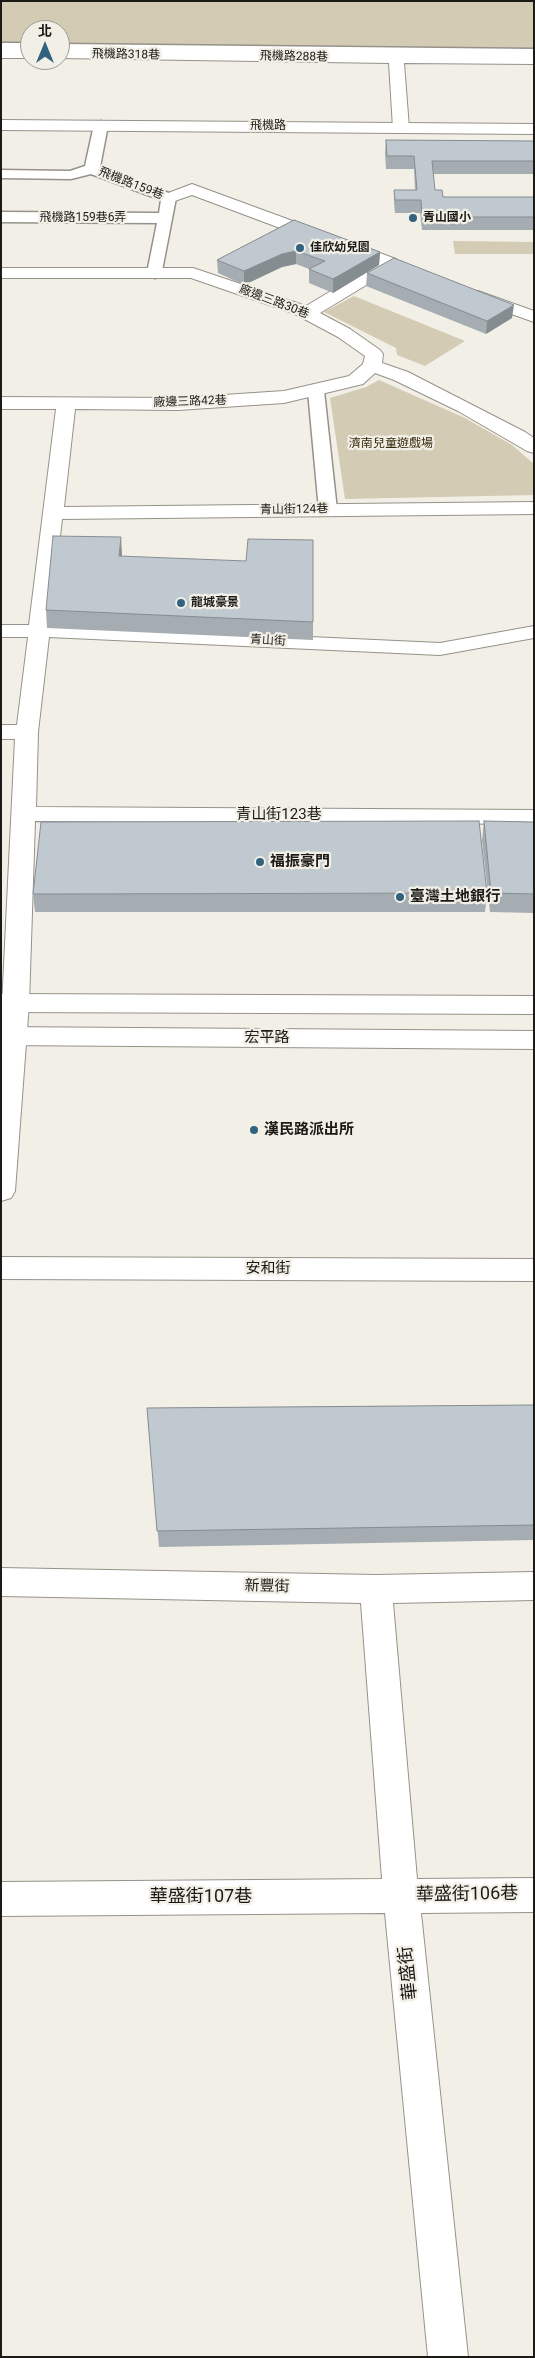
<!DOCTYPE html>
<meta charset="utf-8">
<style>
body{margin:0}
#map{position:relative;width:535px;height:2358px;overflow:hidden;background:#f2efe6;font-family:Roboto,"Noto Sans TC",sans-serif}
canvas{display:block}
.frame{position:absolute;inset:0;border:2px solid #1c1a17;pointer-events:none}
.north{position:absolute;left:20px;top:20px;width:50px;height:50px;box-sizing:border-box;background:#f2efe6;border:1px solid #9c9a93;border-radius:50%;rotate:0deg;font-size:14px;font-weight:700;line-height:20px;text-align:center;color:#1c1a17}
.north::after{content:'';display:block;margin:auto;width:18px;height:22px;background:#316381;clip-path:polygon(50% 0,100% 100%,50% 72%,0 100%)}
</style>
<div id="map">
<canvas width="535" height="2358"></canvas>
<div class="frame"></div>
<div class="north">北</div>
</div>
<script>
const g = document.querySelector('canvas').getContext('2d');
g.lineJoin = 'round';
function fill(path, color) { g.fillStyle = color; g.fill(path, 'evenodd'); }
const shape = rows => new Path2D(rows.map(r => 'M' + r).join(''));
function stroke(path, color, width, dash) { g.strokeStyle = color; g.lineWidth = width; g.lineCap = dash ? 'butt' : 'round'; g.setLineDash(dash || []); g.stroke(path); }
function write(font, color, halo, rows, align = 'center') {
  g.font = font + ' Roboto,"Noto Sans TC",sans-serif'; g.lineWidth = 4.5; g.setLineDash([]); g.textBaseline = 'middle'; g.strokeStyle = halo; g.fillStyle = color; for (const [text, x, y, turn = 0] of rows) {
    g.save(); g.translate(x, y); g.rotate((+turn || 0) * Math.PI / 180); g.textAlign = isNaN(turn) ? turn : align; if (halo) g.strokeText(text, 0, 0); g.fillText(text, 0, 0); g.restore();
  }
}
fill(shape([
 [1,1,534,1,534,50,60,44,60,30,30,30,30,44,1,44],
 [453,241,534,242,534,254,455,254],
 [354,296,465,341,425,366,397,355,396,348,324,312],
 [379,380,465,418,512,445,534,464,534,495,345,499,330,398,366,387]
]), '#d4cbb5');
const service = shape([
 [1,43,30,43,30,51,1,51,1,43],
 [60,44,534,49,534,57,60,52,60,44],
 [101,121,108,125,100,167,174,195,176,198,161,276,155,278,149,276,147,273,157,223,1,222,1,212,159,213,161,200,91,174,71,179,1,178,1,170,70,171,85,166,94,125,101,121],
 [316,386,322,387,324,391,337,510,334,514,328,515,322,514,319,510,308,391,310,387,316,386]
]);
const minor = shape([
 [1,50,30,50,30,58,1,58,1,50],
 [60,50,534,56,534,64,404,63,409,128,407,131,401,133,395,131,393,128,389,63,60,58,60,50],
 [192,184,396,259,399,263,396,267,320,313,350,329,380,350,383,354,382,363,408,372,525,432,534,438,534,453,527,451,458,411,394,380,375,373,363,384,284,403,178,410,75,409,64,507,534,502,534,514,62,519,50,625,440,643,534,626,534,638,440,655,49,637,38,732,36,807,534,810,534,824,35,821,29,1003,15,1191,11,1198,1,1201,1,1026,15,739,1,739,1,725,17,725,28,637,1,637,1,625,29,625,56,409,1,409,1,397,178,398,284,391,349,376,363,364,365,356,338,337,295,314,191,278,1,278,1,268,193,268,306,306,376,264,192,195,169,203,163,201,161,198,163,195,192,184],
 [478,291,534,311,534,322,472,300,469,296,472,292,478,291],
 [1,1257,534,1259,534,1281,1,1279,1,1257],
 [1,1568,376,1575,534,1572,534,1600,393,1603,417,1879,534,1878,534,1912,421,1913,468,2357,428,2357,385,1913,1,1916,1,1882,382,1879,361,1603,1,1596,1,1568]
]);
const tertiary = shape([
 [1,120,534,124,534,134,1,130,1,120],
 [1,994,534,996,534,1014,1,1012,1,994],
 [1,1027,534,1031,534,1049,1,1045,1,1027]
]);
stroke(service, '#96928a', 3);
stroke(minor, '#96928a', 2);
stroke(tertiary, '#96928a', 2);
fill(service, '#fff');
fill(minor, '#fff');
fill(tertiary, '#fff');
fill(shape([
 [386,140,534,141,534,174,433,174,435,190,443,197,534,197,534,230,422,230,420,213,395,213,394,203,394,190,415,190,414,169,386,169,385,153],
 [294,220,380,252,379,265,333,293,309,283,309,269,296,264,282,267,244,285,218,273,217,260],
 [367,273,512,318,486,334,366,286],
 [122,557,313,622,313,640,47,628,46,610],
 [484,821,534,822,534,913,490,912,482,840],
 [487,893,485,912,35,912,33,894],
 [534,1405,534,1540,159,1547,147,1408]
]), '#a5adb2');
fill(shape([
 [296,251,296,264,282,267,244,285,244,271,282,254],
 [380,252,379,265,333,293,333,279],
 [514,305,512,318,486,334,487,321],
 [121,537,122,555,120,574,119,556]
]), '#868d91');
const building = shape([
 [386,140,534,141,534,161,432,161,435,190,442,190,443,197,534,197,534,217,422,217,421,200,395,200,394,190,417,190,414,156,387,156,386,140],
 [294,220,380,252,333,279,309,269,325,261,296,251,282,254,244,271,217,260,294,220],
 [394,258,514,305,487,321,367,273,394,258],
 [53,536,121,537,119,556,246,561,248,539,313,540,313,622,46,610,53,536],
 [479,821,487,893,33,894,41,822,479,821],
 [484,821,534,822,534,894,491,893,484,821],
 [534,1405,534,1525,157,1531,147,1408,534,1405]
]);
fill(building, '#c0c9cf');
stroke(building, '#868d91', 1);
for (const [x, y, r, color] of [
 [413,218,5,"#316381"],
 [300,248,5,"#316381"],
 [181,603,5,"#316381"],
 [260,862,5,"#316381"],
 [400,897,5,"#316381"],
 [254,1130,5,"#316381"]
]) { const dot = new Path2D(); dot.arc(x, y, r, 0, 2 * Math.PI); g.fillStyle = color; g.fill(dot); stroke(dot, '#f2efe6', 2); }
write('12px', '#1c1a17', '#f2efe6', [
 ["飛機路318巷",126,55,1],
 ["飛機路288巷",294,57,1],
 ["飛機路",268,126],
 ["飛機路159巷",131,184,21],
 ["飛機路159巷6弄",83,218],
 ["廠邊三路30巷",274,302,21],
 ["廠邊三路42巷",190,402,-2],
 ["青山街124巷",294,510,-1],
 ["青山街",268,641,3]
]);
write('bold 12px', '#1c1a17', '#f2efe6', [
 ["青山國小",423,218],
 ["佳欣幼兒園",310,248],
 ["龍城豪景",191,603]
], 'left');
write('12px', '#362a0b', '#f2efe6', [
 ["濟南兒童遊戲場",391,444]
]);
write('15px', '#1c1a17', '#f2efe6', [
 ["青山街123巷",279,815],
 ["宏平路",267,1038],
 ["安和街",268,1269],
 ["新豐街",267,1587,1]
]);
write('bold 15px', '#1c1a17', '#f2efe6', [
 ["福振豪門",270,862],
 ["臺灣土地銀行",410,897],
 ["漢民路派出所",264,1130]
], 'left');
write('18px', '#1c1a17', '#f2efe6', [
 ["華盛街106巷",467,1895,-1],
 ["華盛街107巷",201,1897],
 ["華盛街",409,1973,-96]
]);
</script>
